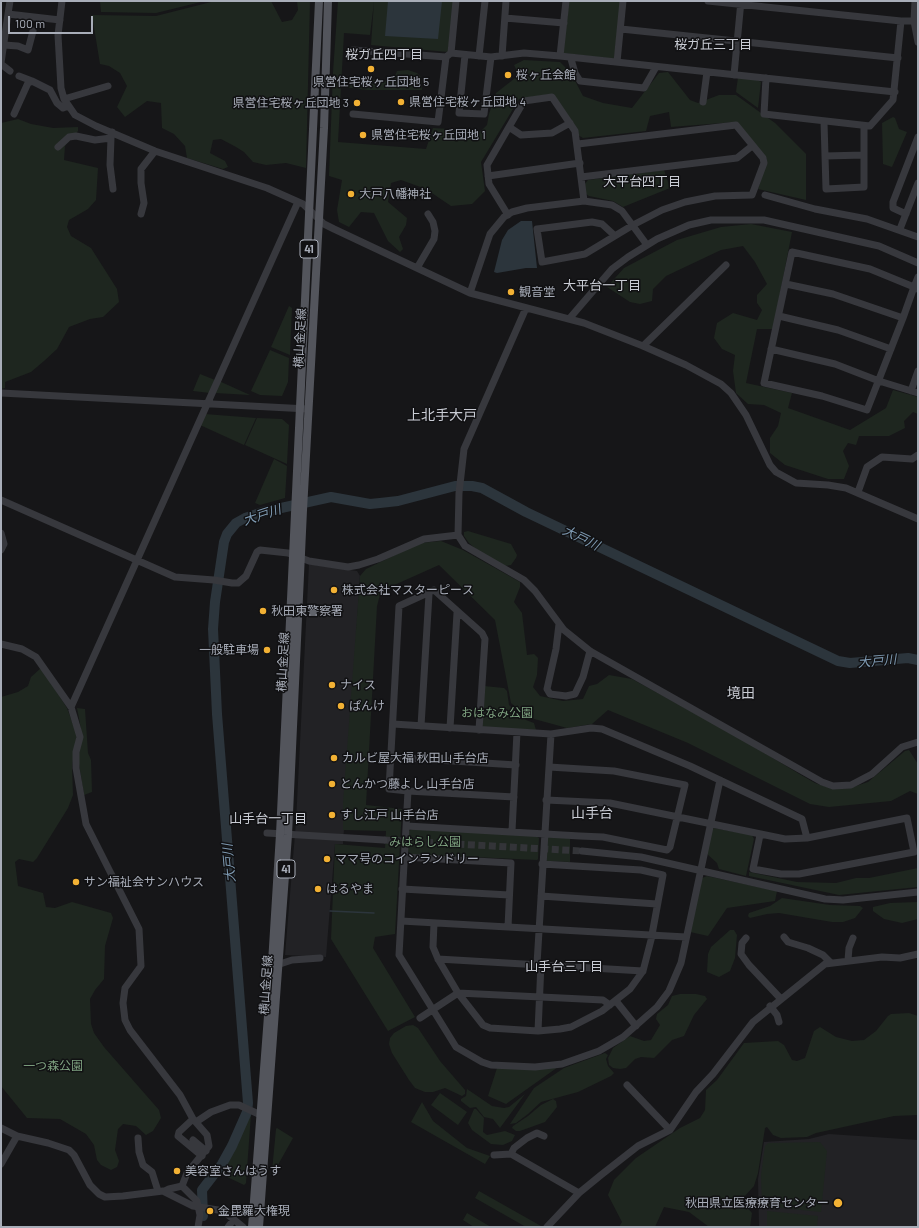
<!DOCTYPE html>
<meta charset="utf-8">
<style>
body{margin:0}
#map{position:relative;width:919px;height:1228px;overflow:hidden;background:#161618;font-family:Barlow,sans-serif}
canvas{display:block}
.frame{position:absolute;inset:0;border:2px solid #a8adb8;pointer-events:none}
.scale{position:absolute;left:8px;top:16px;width:85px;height:18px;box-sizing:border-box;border:2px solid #a8adb8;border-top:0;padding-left:5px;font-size:12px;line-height:14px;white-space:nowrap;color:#a8adb8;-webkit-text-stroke:3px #111113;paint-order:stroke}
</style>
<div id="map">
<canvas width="919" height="1228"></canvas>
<div class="frame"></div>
<div class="scale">100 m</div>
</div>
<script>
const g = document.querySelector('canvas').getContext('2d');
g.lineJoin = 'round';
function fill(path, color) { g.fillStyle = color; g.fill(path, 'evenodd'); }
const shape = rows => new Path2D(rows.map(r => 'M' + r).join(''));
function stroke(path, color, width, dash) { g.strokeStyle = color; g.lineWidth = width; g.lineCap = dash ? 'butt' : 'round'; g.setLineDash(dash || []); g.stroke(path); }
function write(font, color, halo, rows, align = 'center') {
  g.font = font + ' Barlow,"Noto Sans JP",sans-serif'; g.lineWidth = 3; g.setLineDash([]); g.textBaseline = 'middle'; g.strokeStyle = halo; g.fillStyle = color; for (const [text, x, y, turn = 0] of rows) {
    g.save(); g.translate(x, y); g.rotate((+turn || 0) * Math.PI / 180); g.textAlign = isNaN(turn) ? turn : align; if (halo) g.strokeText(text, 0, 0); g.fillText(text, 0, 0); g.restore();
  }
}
fill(shape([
 [309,564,357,571,360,576,343,844,335,844,326,957,285,955,296,822],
 [829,1134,918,1140,918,1227,759,1227,758,1179,764,1142,809,1139]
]), '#222225');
fill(shape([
 [100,1,205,1,156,13,101,12],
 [215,1,271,1,282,22,292,20,298,10,297,1,310,1,306,168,286,163,266,165,253,162,244,152,236,147,221,139,213,140,210,153,225,161,228,167,223,169,187,158,185,146,174,134,162,128,161,103,147,101,125,117,117,107,127,86,120,73,109,66,100,64,92,15,156,16],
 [338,1,455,1,448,52,371,45,374,2,370,35,344,33,338,142,426,149,433,128,481,131,487,125,489,114,496,93,519,75,514,65,524,60,560,62,571,73,583,96,603,103,632,108,659,73,668,72,690,100,698,103,719,95,736,95,775,123,806,154,806,200,758,189,767,159,736,122,671,127,669,112,650,116,646,131,583,138,578,135,551,94,519,99,481,162,485,191,472,204,451,206,426,189,401,180,391,183,388,202,407,218,406,225,399,237,403,249,400,252,388,241,374,213,361,212,349,227,339,222,337,210,342,180,329,176,333,72],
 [569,1,621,1,614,59,563,53],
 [408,70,417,73,421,77,422,90,367,90,343,87,343,79,357,78,385,81,395,76,397,71],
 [738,77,757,80,761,82,758,108,736,92],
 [893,117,895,118,899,129,907,132,892,167,883,164,882,123],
 [18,119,31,124,53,128,78,127,78,131,65,146,64,160,98,168,96,200,88,209,69,220,67,227,71,236,91,248,117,289,119,302,103,317,90,319,69,327,57,349,44,361,31,372,5,382,5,388,1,389,1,123],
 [664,170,670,188,623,207,613,201,589,196,586,194,584,185,588,180],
 [751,224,792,232,773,329,757,329,746,383,792,393,788,408,850,430,886,408,893,390,918,397,918,414,913,412,904,421,905,428,889,436,859,436,856,445,848,443,843,451,849,466,844,479,828,479,785,465,770,453,770,438,778,426,781,413,764,405,748,404,736,393,733,371,735,355,722,349,714,338,717,323,733,313,757,320,762,310,757,303,757,295,767,284,755,262,743,246,721,250,666,276,653,289,652,301,640,304,630,302,607,287,624,268,677,240,721,227],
 [289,306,292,308,290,355,271,347],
 [270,350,289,358,288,382,282,396,260,395,251,391],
 [200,374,215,380,210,393,193,391],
 [219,381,250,395,215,393],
 [205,414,256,418,244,445,200,425],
 [257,418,282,419,289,425,287,464,245,445],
 [274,459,287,466,285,498,260,505,255,503],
 [468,531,511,544,517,555,516,558,511,565,505,566,479,552,469,543,464,536,464,532],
 [441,541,463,550,520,582,520,587,514,602,522,613,527,655,534,654,538,658,537,675,533,687,540,696,563,701,583,699,589,686,597,684,609,675,632,679,738,737,801,775,815,783,833,789,850,788,868,782,905,751,909,750,918,764,918,794,910,791,891,801,829,807,810,804,688,743,608,710,592,724,567,728,527,717,511,703,495,620,439,565,381,591,377,606,366,805,402,809,395,934,375,937,373,948,415,1017,388,1031,331,939,335,844,385,848,386,831,343,830,343,803,360,576,366,569,420,543],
 [41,668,67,708,77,735,72,766,73,795,68,808,37,858,33,862,19,859,15,862,18,886,43,893,46,907,55,908,72,902,111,913,113,918,105,946,104,979,95,990,90,999,91,1024,94,1033,104,1047,159,1110,161,1118,153,1131,146,1135,136,1126,123,1124,118,1129,115,1150,119,1161,117,1167,111,1170,101,1165,97,1160,94,1145,86,1134,60,1119,27,1118,1,1086,1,697,18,692,28,686,31,677],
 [484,686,504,688,507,691,509,705,526,720,534,723,536,730,482,728],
 [77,708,85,709,88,753,91,760,92,792,84,795,78,758,81,729],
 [413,828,536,836,539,838,538,859,537,860,410,854,408,851,408,832],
 [714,828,752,835,754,839,746,876,719,869,717,863,706,853,711,831],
 [549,836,570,838,570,862,547,861,545,859,546,838],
 [918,868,918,887,839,895,749,876,749,872,797,882,836,883,856,878,869,878],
 [707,876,777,891,775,901,727,908,708,936,690,932,700,879],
 [782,898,830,905,860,906,863,908,855,918,843,922,832,922,779,913,767,914,750,918,748,916,749,913,770,906],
 [918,902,918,919,902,923,884,919,873,911,873,907,890,903],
 [730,930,734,930,737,935,735,958,730,971,719,977,707,972,708,954,711,947],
 [680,994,696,994,705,996,707,999,694,1015,684,1036,672,1040,654,1058,641,1057,635,1059,626,1068,620,1069,613,1068,609,1065,608,1058,613,1048,630,1036,644,1041,651,1040,660,1025,656,1019,657,1014,668,1005,672,996],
 [909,1013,918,1016,918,1115,894,1116,816,1133,807,1137,781,1138,773,1135,767,1127,765,1128,758,1173,754,1186,744,1197,743,1203,752,1213,750,1227,709,1227,689,1212,664,1207,655,1227,619,1227,622,1222,608,1195,614,1180,636,1158,680,1128,700,1118,705,1110,706,1090,717,1080,744,1043,778,1041,784,1045,792,1060,797,1061,805,1058,814,1031,820,1027,836,1037,852,1041,864,1040,876,1031,888,1016,891,1014],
 [413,1025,418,1028,440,1061,465,1090,465,1094,462,1096,445,1088,433,1092,425,1092,415,1088,409,1080,392,1053,389,1044,390,1038,394,1033,406,1026],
 [605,1053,608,1055,606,1059,608,1066,614,1073,611,1076,578,1092,541,1102,528,1114,516,1123,510,1124,534,1088,564,1068],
 [558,1067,506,1104,488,1096,497,1068],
 [467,1089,492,1106,504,1108,509,1107,525,1094,500,1128,493,1119,484,1117,476,1107,470,1108,461,1101,461,1099,466,1096],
 [440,1093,467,1112,458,1125,431,1105],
 [553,1099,556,1101,557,1107,545,1122,520,1131,516,1131,512,1128,513,1126,528,1116,541,1105],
 [422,1102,433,1121,467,1148,490,1156,485,1164,411,1122],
 [474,1109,476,1109,484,1118,483,1132,487,1135,505,1131,515,1135,512,1141,503,1145,491,1144,472,1130,468,1123],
 [251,1114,246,1183,244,1185,223,1175,221,1172,250,1115],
 [277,1128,293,1138,274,1172,272,1171,276,1129],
 [820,1142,827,1151,821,1212,762,1206,761,1175,765,1146,768,1143],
 [479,1191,541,1226,526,1227,475,1198],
 [767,1211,818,1216,817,1227,767,1227],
 [467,1213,491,1227,474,1227,463,1220]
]), '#1e261f');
fill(shape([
 [388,1,442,1,438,39,385,36],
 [521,221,532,221,537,268,526,268,497,273,494,272,502,240,508,230]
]), '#2c353c');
stroke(shape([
 [330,911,374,913]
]), '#2c353c', 1.5);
stroke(shape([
 [203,1216,202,1190,222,1164,232,1146,247,1112,248,1103,217,714,213,629,215,602,224,542,227,534,236,523,245,518,263,512,331,497,370,504,380,503,398,501,455,486,472,486,482,488,526,512,838,661,850,663,908,658,918,660]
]), '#2c353c', 10);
stroke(shape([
 [384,840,582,851]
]), '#333438', 7, [7, 3.5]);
stroke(shape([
 [62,1,58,35,61,88,64,99,75,115,96,126,155,151,267,188,303,204,324,224,334,229,470,293,584,323,643,346,686,365,721,384,731,393,746,415,770,465,776,472,796,483,828,485,846,488,918,519],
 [708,1,901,21,918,21],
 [915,1,914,21,918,42],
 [8,14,10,1],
 [505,18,564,23],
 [621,29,898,58],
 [4,45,18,46,28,50,33,31],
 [353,50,446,57],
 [451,53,456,1],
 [465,55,459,113,484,114,491,57],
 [479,56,485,1],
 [502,56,506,1],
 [560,56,566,1],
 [571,59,575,73,580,81,644,88,656,67],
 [617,62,623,1],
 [1,63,8,14,60,20],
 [1,64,10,71],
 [734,75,741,1],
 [19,76,32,81],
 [766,78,764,114,870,126,893,100,901,21],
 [64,99,108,86],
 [703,102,707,72],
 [14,114,28,83,32,81,50,90,57,103,63,108,68,106],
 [353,114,438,122,446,57,451,53,491,57,524,53,560,56,895,92],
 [824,122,826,189,864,187,864,126],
 [509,127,521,135,552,133,570,123],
 [112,132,111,138,110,165,113,189],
 [578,144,736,125,763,158,764,163,752,195,715,196,685,202,662,210,633,225,585,254,542,262,537,229,592,222,602,224,614,235],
 [58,147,69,137,76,136,95,140,111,138],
 [825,156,864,155],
 [488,176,580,163],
 [581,177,737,158,752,146],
 [765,195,815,209,867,219,918,237],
 [141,214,144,203,141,183,141,169,155,151],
 [906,214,893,208,893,202,918,137],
 [508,215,489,184,487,165,524,101,552,97,575,131,584,201],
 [900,229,918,183],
 [417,268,434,239,435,231,433,222,428,214],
 [918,277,914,287,903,318,867,410,822,396,764,383,792,252,870,269,914,287,918,289],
 [786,284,833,294,903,318],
 [470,293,490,234,504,217,512,212,527,208,584,201,612,205,622,211,647,245],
 [526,308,464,449,459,493,458,535,465,546,524,580,535,591,564,630,590,651,822,782,833,786,851,785,872,774,902,747,918,742],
 [779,316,838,330,891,349],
 [569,319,612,269,628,257,657,239,689,225,711,220,764,220,879,246,918,263],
 [643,346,726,265],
 [771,349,835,364,879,381,918,393],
 [911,391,918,371],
 [1,393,308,409],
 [858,492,867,467,882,457,912,459,918,455],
 [1,500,175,577,214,580,232,583,238,583,246,576,257,552,260,550,288,553,309,561,348,567,359,565,378,559,424,539,458,535],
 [1,533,4,544,1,550],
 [559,624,556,649,547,689,550,694,566,696,575,694,583,677,590,651],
 [1,644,22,649,36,657,71,707,80,737,76,752,76,768,86,824,139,929,141,966,125,988,123,1003,125,1020,130,1030,180,1095,193,1119,207,1135,209,1146,187,1173,182,1186,169,1189,165,1191],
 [71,707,298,202],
 [393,724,551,734,591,728,602,729,690,766,802,819,807,838],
 [421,726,429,594],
 [450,728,457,613],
 [479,730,485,639,482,633,434,590,399,606,389,789,408,791,399,955,456,1047,482,1062,491,1065,535,1067,562,1064,599,1051,623,1037,657,1007,669,991,681,963,720,780],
 [390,757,516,765],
 [408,791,514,797],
 [546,800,610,803,785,839,807,838,907,818,914,852,799,874,781,874,753,869,760,835],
 [407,826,580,836,603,837,667,850,670,847,685,785,614,771,549,767],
 [512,831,517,732],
 [267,833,384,840],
 [582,851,641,857,825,899,843,900,918,892],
 [404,857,511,863,508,927],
 [402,889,509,895],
 [541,896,657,904],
 [401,921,686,937],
 [434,923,433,947,438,959,458,993,483,1025,490,1028,538,1031,560,1029,571,1027,602,1011,630,989,643,971,651,940,663,875,641,870,542,864],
 [784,937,788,942,808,948,823,955,830,962],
 [746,938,742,943,741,954,749,965,781,999],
 [438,959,643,971],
 [848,960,849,948,853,938],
 [280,964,292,960,320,958],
 [537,964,551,734],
 [616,1001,636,1026],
 [770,1006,777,1015,779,1022],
 [420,1018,458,993,603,1000,610,1005],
 [538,1031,541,964],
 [627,1085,670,1130],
 [193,1119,179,1132,178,1136,202,1156],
 [196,1122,211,1112,230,1105,239,1105,265,1117],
 [1,1128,17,1136,48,1143,69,1150,74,1155,90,1185,99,1194,105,1197,123,1196,163,1191,193,1206,218,1210,227,1214,243,1227],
 [138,1138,139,1152,143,1165,152,1172,158,1191],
 [193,1140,206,1151],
 [511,1154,514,1148,527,1138,537,1133,544,1136],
 [494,1155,511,1154,579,1193],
 [1,1164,17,1136],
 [182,1186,197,1201,200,1215,198,1227],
 [228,1227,234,1219],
 [547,1227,579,1193,601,1175,638,1146,670,1130,696,1092,713,1074,753,1022,825,964,882,957,900,958,918,954]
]), '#37383d', 7);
stroke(shape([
 [252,1227,272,963,280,834,319,1],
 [259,1227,288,835,303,510,324,128,328,1]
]), '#53555c', 8);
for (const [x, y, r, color] of [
 [371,69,4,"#f2b134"],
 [508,75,4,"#f2b134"],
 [401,102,4,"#f2b134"],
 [357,103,4,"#f2b134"],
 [363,135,4,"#f2b134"],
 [351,194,4,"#f2b134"],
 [511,292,4,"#f2b134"],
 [334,590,4,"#f2b134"],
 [263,611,4,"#f2b134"],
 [267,650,4,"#f2b134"],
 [332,685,4,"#f2b134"],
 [341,706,4,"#f2b134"],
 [334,758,4,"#f2b134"],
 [332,784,4,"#f2b134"],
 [332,815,4,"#f2b134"],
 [327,859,4,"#f2b134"],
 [76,882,4,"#f2b134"],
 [318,889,4,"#f2b134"],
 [177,1171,4,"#f2b134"],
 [838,1203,5,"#f2b134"],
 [210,1211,4,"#f2b134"]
]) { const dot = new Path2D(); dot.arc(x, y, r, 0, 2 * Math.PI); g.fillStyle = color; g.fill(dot); stroke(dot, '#111113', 1.5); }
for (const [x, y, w] of [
 [309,249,18],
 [286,869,18]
]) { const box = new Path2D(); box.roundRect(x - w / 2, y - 9, w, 18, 3); g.fillStyle = '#111113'; g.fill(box); stroke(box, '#a8adb8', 1); }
write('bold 11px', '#a8adb8', null, [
 ["41",309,249],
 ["41",286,869]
]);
write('12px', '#a8adb8', '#111113', [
 ["桜ヶ丘会館",516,75],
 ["県営住宅桜ヶ丘団地 5",371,82,"center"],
 ["県営住宅桜ヶ丘団地 4",409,102],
 ["県営住宅桜ヶ丘団地 3",349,103,"right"],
 ["県営住宅桜ヶ丘団地 1",371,135],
 ["大戸八幡神社",359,194],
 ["観音堂",519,292],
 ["株式会社マスターピース",342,590],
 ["秋田東警察署",271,611],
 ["一般駐車場",259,650,"right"],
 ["ナイス",340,685],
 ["ぱんけ",349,706],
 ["カルビ屋大福 秋田山手台店",342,758],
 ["とんかつ藤よし 山手台店",340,784],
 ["すし江戸 山手台店",340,815],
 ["ママ号のコインランドリー",335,859],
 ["サン福祉会サンハウス",84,882],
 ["はるやま",326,889],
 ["美容室さんはうす",185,1171],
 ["秋田県立医療療育センター",829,1203,"right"],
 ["金毘羅大権現",218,1211]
], 'left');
write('12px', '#a8adb8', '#111113', [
 ["横山金足線",300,338,-87],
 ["横山金足線",283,662,-87],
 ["横山金足線",266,985,-86]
]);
write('12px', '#7fa381', '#111113', [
 ["おはなみ公園",497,713],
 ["みはらし公園",425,842],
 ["一つ森公園",53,1066]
]);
write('13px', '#c9ccd4', '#111113', [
 ["桜ガ丘三丁目",713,45],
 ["桜ガ丘四丁目",384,55],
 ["大平台四丁目",642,182],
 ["大平台一丁目",602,286],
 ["山手台一丁目",268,819],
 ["山手台三丁目",564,967]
]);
write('italic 13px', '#7f9bb3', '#111113', [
 ["大戸川",262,515,-18],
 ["大戸川",581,538,26],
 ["大戸川",877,661,-5],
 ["大戸川",229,863,-95]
]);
write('14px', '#c9ccd4', '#111113', [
 ["上北手大戸",442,415],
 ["境田",741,693],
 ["山手台",592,813]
]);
</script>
